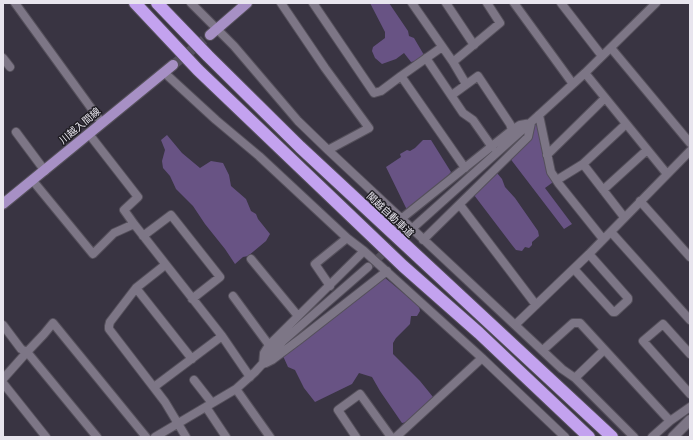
<!DOCTYPE html>
<meta charset="utf-8">
<style>
body{margin:0}
#map{position:relative;width:693px;height:440px;overflow:hidden;background:#393442;font-family:"Asap Condensed",sans-serif}
canvas{display:block}
.frame{position:absolute;inset:0;border:4px solid #e8e5ee;pointer-events:none}
</style>
<div id="map">
<canvas width="693" height="440"></canvas>
<div class="frame"></div>
</div>
<script>
const g = document.querySelector('canvas').getContext('2d');
g.lineJoin = 'round';
function fill(path, color) { g.fillStyle = color; g.fill(path, 'evenodd'); }
const shape = rows => new Path2D(rows.map(r => 'M' + r).join(''));
function stroke(path, color, width, dash) { g.strokeStyle = color; g.lineWidth = width; g.lineCap = dash ? 'butt' : 'round'; g.setLineDash(dash || []); g.stroke(path); }
function write(font, color, halo, rows, align = 'center') {
  g.font = font + ' "Asap Condensed","Noto Sans JP",sans-serif'; g.lineWidth = 3; g.setLineDash([]); g.textBaseline = 'middle'; g.strokeStyle = halo; g.fillStyle = color; for (const [text, x, y, turn = 0] of rows) {
    g.save(); g.translate(x, y); g.rotate((+turn || 0) * Math.PI / 180); g.textAlign = isNaN(turn) ? turn : align; if (halo) g.strokeText(text, 0, 0); g.fillText(text, 0, 0); g.restore();
  }
}
fill(shape([
 [370,3,389,3,408,31,409,36,414,38,424,55,416,61,411,62,404,53,396,59,382,64,375,58,372,51,373,47,385,38,385,32],
 [539,116,556,180,545,188,572,224,564,229,509,157,529,137,531,123],
 [167,135,182,153,200,168,211,161,223,163,229,175,231,186,246,199,251,211,256,214,258,219,270,234,266,241,248,256,243,257,235,264,225,249,205,224,193,206,176,189,170,176,163,168,162,161,165,150,161,140],
 [423,140,431,140,451,172,448,176,407,210,386,167,401,157,400,154,407,150,410,151,415,148],
 [497,173,502,179,505,187,515,198,538,231,539,236,532,242,532,245,529,248,525,247,522,251,516,250,512,245,474,195,492,176],
 [384,277,419,306,420,311,417,316,411,316,410,324,396,338,393,343,393,354,420,381,433,397,407,422,402,423,380,391,372,377,359,373,352,384,315,402,304,388,295,370,288,367,283,356]
]), '#685384');
stroke(shape([
 [368,267,415,226]
]), '#534f5c', 8, [8, 4]);
stroke(shape([
 [173,65,210,35]
]), '#534f5c', 10, [10, 5]);
const minor = shape([
 [15,3,102,123],
 [191,3,234,46,298,121,328,150,515,325,562,369,575,378,634,437],
 [281,3,325,68,369,128,328,150],
 [313,3,374,93,381,91,401,76,465,168],
 [412,3,453,62,500,23,487,3],
 [446,3,474,45],
 [514,3,573,84],
 [561,3,602,56],
 [611,48,690,143],
 [3,58,10,67],
 [426,58,463,113,473,120,492,147],
 [453,62,466,84],
 [165,71,168,76,216,120,259,156,347,238,364,251,482,358,565,437],
 [585,73,667,174],
 [401,76,442,47],
 [452,95,478,76,510,124,512,130],
 [539,115,551,172,559,184,603,239],
 [16,132,45,171],
 [89,134,138,197,124,210,134,224],
 [547,155,605,98],
 [557,180,583,164],
 [33,181,93,254,114,233,134,224,222,336,250,377],
 [603,190,647,150],
 [640,201,690,257],
 [460,205,536,305],
 [624,217,583,164,626,124],
 [401,219,512,130,520,125,531,123,528,137,423,240],
 [415,226,539,115,585,73,656,3],
 [611,232,690,320],
 [143,236,171,215,220,277,192,299],
 [251,259,298,316],
 [165,265,136,288,110,322,109,326,109,329,165,402,186,437],
 [574,269,613,312,615,312,628,300,628,298,589,254],
 [330,286,315,264,347,238],
 [136,288,192,359],
 [233,296,269,345],
 [3,325,21,349,27,352,44,334,53,323,146,437],
 [515,325,589,254,690,151],
 [543,350,573,323,580,323,670,421],
 [690,354,663,324,643,341,690,394],
 [266,363,272,360,300,339,387,271],
 [263,364,264,353,269,345,364,251],
 [575,378,604,350],
 [3,379,27,352,97,437],
 [194,380,212,403],
 [3,383,46,437],
 [154,387,222,336],
 [236,389,270,437],
 [206,407,226,437],
 [155,437,236,389,255,372,283,341,368,267],
 [356,437,338,410,360,394,391,437],
 [396,437,482,358],
 [652,437,670,421,690,407]
]);
const tertiary = shape([
 [673,437,690,420]
]);
const primary = shape([
 [210,35,247,3],
 [3,204,173,65]
]);
const motorway = shape([
 [135,3,198,70,403,266,479,333,589,437],
 [157,3,208,56,300,147,612,437]
]);
stroke(minor, '#55505b', 10);
stroke(tertiary, '#55505b', 12);
stroke(primary, '#55505b', 12);
stroke(motorway, '#55505b', 14);
stroke(minor, '#7d7686', 8);
stroke(tertiary, '#7d7686', 10);
stroke(primary, '#a790c5', 10);
stroke(motorway, '#c3a2ef', 12);
write('10px', '#e8e5ee', '#1f1d23', [
 ["川越入間線",80,126,-40],
 ["関越自動車道",390,215,43]
]);
</script>
